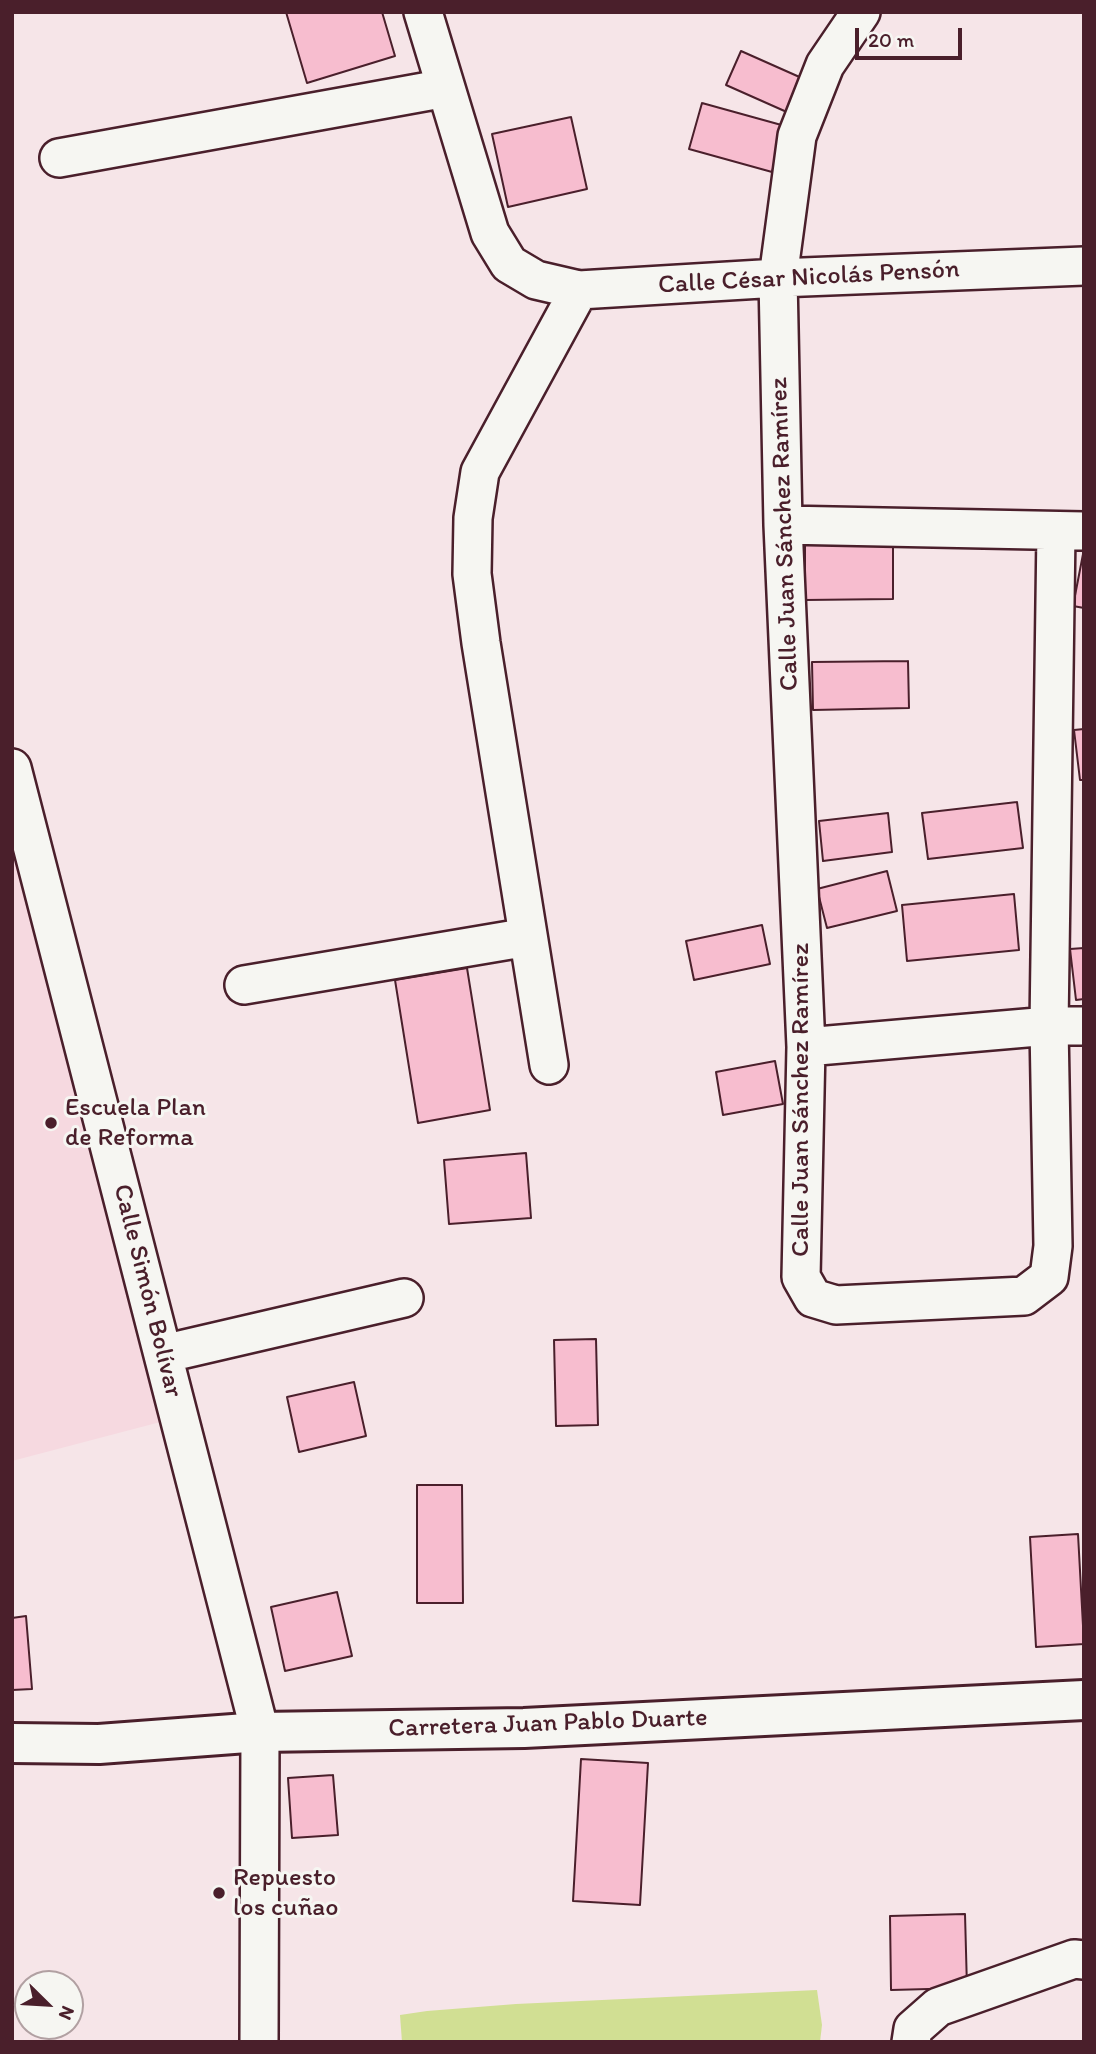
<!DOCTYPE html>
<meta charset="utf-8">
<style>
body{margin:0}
#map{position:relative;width:1096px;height:2054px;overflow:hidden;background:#f6e5e8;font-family:Itim,sans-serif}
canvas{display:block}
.frame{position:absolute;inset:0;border:14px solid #4a1f2b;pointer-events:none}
.north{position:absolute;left:14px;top:1970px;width:70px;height:70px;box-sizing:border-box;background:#f6f6f2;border:2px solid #b1a0a2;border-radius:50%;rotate:114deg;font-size:19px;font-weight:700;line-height:28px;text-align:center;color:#4a1f2b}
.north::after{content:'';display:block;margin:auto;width:24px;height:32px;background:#4a1f2b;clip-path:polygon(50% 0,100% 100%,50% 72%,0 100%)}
.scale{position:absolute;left:855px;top:28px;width:107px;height:32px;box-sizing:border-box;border:4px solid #4a1f2b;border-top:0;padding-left:9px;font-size:21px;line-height:24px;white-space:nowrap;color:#4a1f2b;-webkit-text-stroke:5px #f6f6f2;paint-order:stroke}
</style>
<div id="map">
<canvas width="1096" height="2054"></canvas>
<div class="frame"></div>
<div class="north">N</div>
<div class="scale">20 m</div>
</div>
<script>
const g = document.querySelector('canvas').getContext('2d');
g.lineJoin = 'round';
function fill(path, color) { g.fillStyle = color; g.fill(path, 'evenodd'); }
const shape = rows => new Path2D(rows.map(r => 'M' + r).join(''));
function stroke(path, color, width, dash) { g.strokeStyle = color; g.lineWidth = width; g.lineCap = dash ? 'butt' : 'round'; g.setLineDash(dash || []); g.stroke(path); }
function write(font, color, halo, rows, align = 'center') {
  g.font = font + ' Itim,sans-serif'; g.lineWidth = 6; g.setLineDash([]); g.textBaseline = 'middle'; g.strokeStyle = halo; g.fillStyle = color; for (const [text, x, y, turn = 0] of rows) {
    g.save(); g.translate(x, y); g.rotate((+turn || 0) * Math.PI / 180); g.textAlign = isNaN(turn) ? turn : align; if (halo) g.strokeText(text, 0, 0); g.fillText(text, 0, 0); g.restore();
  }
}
fill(shape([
 [12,825,168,1420,12,1461]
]), '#f6d9e0');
fill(shape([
 [817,1990,822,2025,820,2042,402,2042,400,2015,427,2011,516,2004]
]), '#d1df93');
const building = shape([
 [286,12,382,12,395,56,307,83,286,12],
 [741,51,804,79,789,113,726,85,741,51],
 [702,103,785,126,772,172,689,149,702,103],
 [571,117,587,189,508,207,492,134,571,117],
 [893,544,893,599,805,600,805,545,893,544],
 [1084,549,1084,608,1073,606,1084,549],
 [908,661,909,708,813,710,812,662,908,661],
 [1084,729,1084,780,1080,780,1074,730,1084,729],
 [1017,802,1023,848,928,859,922,813,1017,802],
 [888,813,892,852,823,861,819,821,888,813],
 [887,871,897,911,827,928,817,889,887,871],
 [1014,894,1019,950,907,961,902,905,1014,894],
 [762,925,770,964,694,980,686,941,762,925],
 [1084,948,1084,999,1076,1000,1070,949,1084,948],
 [467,968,490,1110,418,1123,395,980,467,968],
 [775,1061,783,1104,723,1115,716,1072,775,1061],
 [526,1153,531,1218,449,1224,444,1160,526,1153],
 [596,1339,598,1425,556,1426,554,1340,596,1339],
 [354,1382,366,1436,299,1452,287,1397,354,1382],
 [417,1485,462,1485,463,1603,417,1603,417,1485],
 [1078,1534,1084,1644,1036,1647,1030,1537,1078,1534],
 [337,1592,352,1656,285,1671,271,1607,337,1592],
 [26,1616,32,1689,12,1690,12,1618,26,1616],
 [581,1759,648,1763,640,1905,573,1901,581,1759],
 [333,1775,338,1835,292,1838,288,1778,333,1775],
 [965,1914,967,1988,891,1990,890,1916,965,1914]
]);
fill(building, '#f7bdcf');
stroke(building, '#4a1f2b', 2);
const minor = shape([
 [423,12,490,233,509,264,536,280,579,290,778,278,1084,266],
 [861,12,825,65,797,136,778,278,783,525,806,1047,801,1277,813,1298,836,1305,1024,1296,1049,1277,1053,1246,1049,1026,1056,531],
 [59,158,446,88],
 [783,525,1084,531],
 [12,768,260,1732,259,2042],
 [244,985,528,937],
 [806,1047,1049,1026,1084,1026],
 [549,1065,481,643,472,574,473,518,480,472,579,290],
 [163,1354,404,1298],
 [911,2042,913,2029,938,2007,1074,1959,1084,1960]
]);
const major = shape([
 [12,1743,99,1744,260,1732,524,1728,1084,1700]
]);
stroke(minor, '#4a1f2b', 42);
stroke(major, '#4a1f2b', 44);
stroke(minor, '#f6f6f2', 37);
stroke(major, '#f6f6f2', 38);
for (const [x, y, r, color] of [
 [51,1123,7,"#4a1f2b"],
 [219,1893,7,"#4a1f2b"]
]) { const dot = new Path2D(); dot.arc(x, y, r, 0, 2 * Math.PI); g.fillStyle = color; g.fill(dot); stroke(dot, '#f6f6f2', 2.5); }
write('26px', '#4a1f2b', '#f6f6f2', [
 ["Calle César Nicolás Pensón",809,278,-3],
 ["Calle Juan Sánchez Ramírez",785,534,-92],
 ["Calle Juan Sánchez Ramírez",801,1100,-90],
 ["Calle Simón Bolívar",147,1291,76],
 ["Carretera Juan Pablo Duarte",548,1724,-2]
]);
write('26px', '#4a1f2b', '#f6f6f2', [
 ["Escuela Plan",65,1108],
 ["de Reforma",65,1138],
 ["Repuesto",233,1878],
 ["los cuñao",233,1908]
], 'left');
</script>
